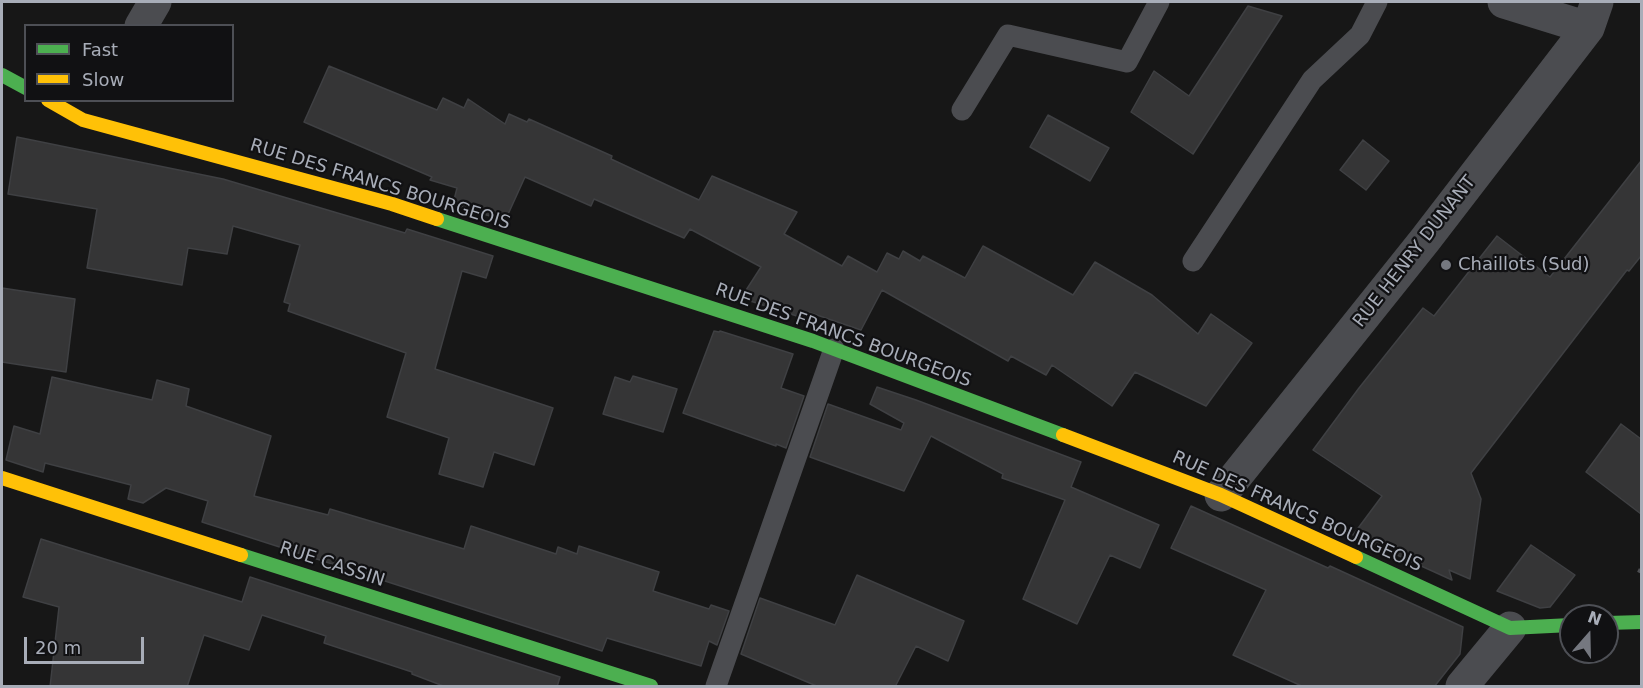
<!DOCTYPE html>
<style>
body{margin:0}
#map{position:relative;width:1643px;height:688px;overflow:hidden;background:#171717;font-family:"DejaVu Sans",sans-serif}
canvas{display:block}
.frame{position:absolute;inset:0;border:3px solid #a8adb8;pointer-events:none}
.legend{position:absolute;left:24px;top:24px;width:210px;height:78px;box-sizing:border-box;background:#111113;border:2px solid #4d4f55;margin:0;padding:8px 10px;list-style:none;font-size:18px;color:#a8adb8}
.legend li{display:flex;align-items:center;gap:12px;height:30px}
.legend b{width:30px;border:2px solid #4d4f55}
.north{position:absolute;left:1559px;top:604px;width:60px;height:60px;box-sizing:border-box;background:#111113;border:2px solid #4d4f55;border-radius:50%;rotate:20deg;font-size:16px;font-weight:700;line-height:24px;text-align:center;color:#a8adb8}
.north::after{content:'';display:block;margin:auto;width:21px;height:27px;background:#757880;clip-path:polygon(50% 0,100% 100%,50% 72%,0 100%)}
.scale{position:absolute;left:24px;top:637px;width:120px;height:27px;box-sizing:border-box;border:3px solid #a8adb8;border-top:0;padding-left:8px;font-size:18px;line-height:21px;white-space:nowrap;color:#a8adb8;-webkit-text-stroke:4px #111113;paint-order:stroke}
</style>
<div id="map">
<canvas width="1643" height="688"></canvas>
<div class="frame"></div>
<ul class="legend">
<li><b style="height:8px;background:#4caf50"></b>Fast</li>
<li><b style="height:8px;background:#ffc107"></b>Slow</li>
</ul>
<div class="north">N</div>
<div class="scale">20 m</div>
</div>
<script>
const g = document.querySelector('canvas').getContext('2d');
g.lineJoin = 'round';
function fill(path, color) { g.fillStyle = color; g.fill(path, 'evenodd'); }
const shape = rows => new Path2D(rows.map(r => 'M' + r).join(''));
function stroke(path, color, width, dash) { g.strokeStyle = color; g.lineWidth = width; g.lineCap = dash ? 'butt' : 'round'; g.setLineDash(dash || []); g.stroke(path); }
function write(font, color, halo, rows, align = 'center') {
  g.font = font + ' "DejaVu Sans",sans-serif'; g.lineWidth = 4.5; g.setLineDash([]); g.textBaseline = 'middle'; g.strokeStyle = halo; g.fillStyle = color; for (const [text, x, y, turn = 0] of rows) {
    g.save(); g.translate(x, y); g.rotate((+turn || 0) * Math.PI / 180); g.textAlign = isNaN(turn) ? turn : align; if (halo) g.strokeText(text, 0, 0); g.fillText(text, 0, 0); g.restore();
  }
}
const building = shape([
 [1248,6,1282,16,1193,154,1131,112,1154,71,1189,96,1248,6],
 [329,66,437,110,443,98,464,108,468,99,505,124,509,114,527,122,529,119,612,156,611,159,699,200,712,176,797,212,784,234,842,266,848,256,877,272,887,253,899,259,903,251,920,261,923,256,965,278,983,246,1073,295,1095,262,1152,295,1198,334,1211,314,1252,343,1206,406,1135,372,1112,406,1052,365,1046,375,1011,356,1008,361,882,290,861,330,808,312,806,319,741,298,761,267,690,229,684,238,594,199,591,206,525,177,505,221,453,204,457,188,430,180,432,177,304,122,329,66],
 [1048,115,1109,148,1090,181,1030,147,1048,115],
 [17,137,223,179,405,233,407,229,493,256,486,278,462,271,435,369,553,408,534,465,494,452,483,487,439,474,449,438,387,417,406,353,288,311,290,304,284,302,300,245,233,226,227,254,188,248,182,285,87,268,97,209,8,194,17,137],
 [1363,140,1389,161,1366,190,1340,170,1363,140],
 [1641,161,1641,256,1629,271,1627,270,1471,473,1481,499,1470,579,1449,570,1452,580,1353,535,1382,496,1313,450,1359,388,1423,308,1434,316,1497,236,1550,277,1641,161],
 [2,288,75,299,66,372,2,362,2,288],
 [714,331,719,332,720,331,793,354,781,388,804,396,786,448,776,444,776,446,683,413,714,331],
 [633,376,677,389,663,432,603,414,615,377,630,382,633,376],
 [52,377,152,400,157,380,189,389,186,406,271,436,254,496,328,515,330,509,464,549,471,526,556,554,558,547,577,554,579,546,659,572,653,591,709,609,711,605,729,611,717,645,709,641,701,666,607,638,602,651,202,522,208,501,166,488,143,503,128,499,131,485,45,463,43,472,6,460,14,426,40,434,52,377],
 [877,387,916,400,1081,462,1071,487,1159,525,1140,568,1110,555,1077,624,1023,599,1065,500,1002,478,1003,474,931,436,904,491,810,457,828,404,901,430,904,423,870,404,877,387],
 [1621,424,1641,439,1641,514,1586,472,1621,424],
 [1191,506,1328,568,1330,566,1463,627,1460,654,1434,687,1304,687,1233,655,1266,590,1171,548,1191,506],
 [41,539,242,602,250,577,560,677,557,687,446,687,412,674,412,672,324,643,326,636,262,615,249,650,204,635,187,687,50,687,59,607,23,597,41,539],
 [1531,545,1575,575,1550,607,1540,608,1497,591,1531,545],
 [857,575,964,621,948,661,916,646,895,687,819,687,741,654,760,598,835,625,857,575]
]);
fill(building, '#353536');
stroke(building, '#3f4043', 1.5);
stroke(shape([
 [1638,570,1642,572]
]), '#4d4e52', 4, [3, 4.5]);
stroke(shape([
 [962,110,1008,35,1127,62,1159,2],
 [1193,261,1312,80,1360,35,1377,2],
 [716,686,834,349]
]), '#4b4c50', 21);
stroke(shape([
 [1504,2,1588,28],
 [141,26,155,2],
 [1221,495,1425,240,1588,28,1597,2],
 [1462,686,1510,628]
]), '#4b4c50', 33);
stroke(shape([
 [2,75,26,88],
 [437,219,813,341,1063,435],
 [241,555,651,686],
 [1356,557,1510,628,1571,625],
 [1607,623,1642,622]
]), '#4caf50', 14);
stroke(shape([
 [48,100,83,120,392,204,437,219],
 [1063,435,1221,495,1356,557],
 [2,478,241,555]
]), '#ffc107', 14);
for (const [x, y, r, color] of [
 [1446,265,6,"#757880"]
]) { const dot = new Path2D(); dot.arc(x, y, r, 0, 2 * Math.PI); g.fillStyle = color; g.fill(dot); stroke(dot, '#111113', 2); }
write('18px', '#a8adb8', '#111113', [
 ["RUE DES FRANCS BOURGEOIS",380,185,17],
 ["RUE HENRY DUNANT",1415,252,-52],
 ["RUE DES FRANCS BOURGEOIS",843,336,20],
 ["RUE DES FRANCS BOURGEOIS",1297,512,24],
 ["RUE CASSIN",332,565,18]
]);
write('18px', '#a8adb8', '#111113', [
 ["Chaillots (Sud)",1458,265]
], 'left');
</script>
